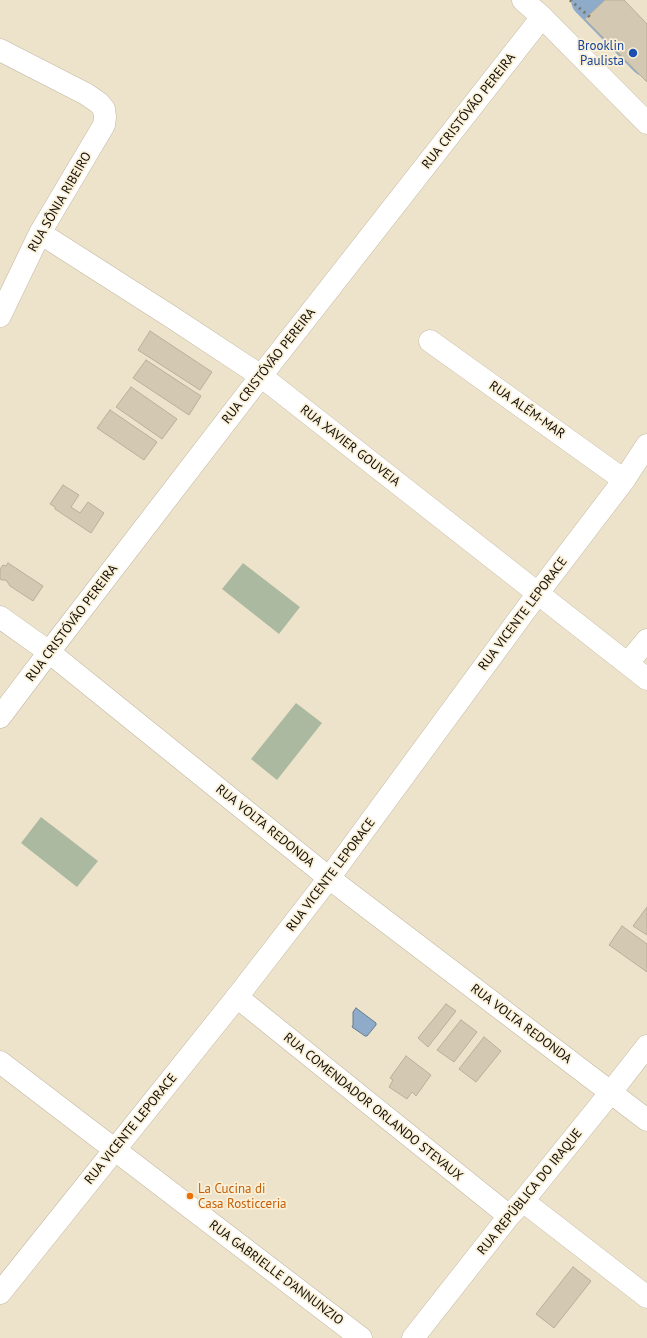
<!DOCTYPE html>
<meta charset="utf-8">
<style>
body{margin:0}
canvas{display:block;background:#ede3cb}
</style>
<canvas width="647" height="1338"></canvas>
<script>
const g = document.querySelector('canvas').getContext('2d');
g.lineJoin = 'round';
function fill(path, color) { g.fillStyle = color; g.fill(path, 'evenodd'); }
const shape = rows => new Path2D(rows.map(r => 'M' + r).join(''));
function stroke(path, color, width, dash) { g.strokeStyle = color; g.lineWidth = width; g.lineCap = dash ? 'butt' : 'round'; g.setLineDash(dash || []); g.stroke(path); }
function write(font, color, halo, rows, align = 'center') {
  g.font = font + ' "PT Sans",sans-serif'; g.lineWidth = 3.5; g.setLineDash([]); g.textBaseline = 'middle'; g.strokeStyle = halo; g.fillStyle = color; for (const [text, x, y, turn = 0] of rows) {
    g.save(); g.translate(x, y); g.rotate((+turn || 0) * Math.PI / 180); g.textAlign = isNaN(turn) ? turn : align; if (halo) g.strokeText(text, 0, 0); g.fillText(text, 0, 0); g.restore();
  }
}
fill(shape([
 [243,563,300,607,279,634,222,589],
 [296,703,322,723,277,780,251,759],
 [41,817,98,861,77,887,21,843]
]), '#acb9a1');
const water = shape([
 [356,1008,376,1023,376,1025,367,1036,365,1036,352,1027,353,1025,353,1012,356,1008]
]);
fill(water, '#8eabca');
stroke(water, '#687b8f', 1);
stroke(shape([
 [589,0,647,59]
]), '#8eabca', 36);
const building = shape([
 [605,0,624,0,647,24,647,82,585,19,605,0],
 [150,331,212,372,200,390,138,350,150,331],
 [146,360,201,396,189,415,133,378,146,360],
 [131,387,177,419,162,439,116,407,131,387],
 [110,410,157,442,144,460,97,428,110,410],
 [63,485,79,495,71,507,80,513,88,502,104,513,91,533,55,509,55,507,50,504,63,485],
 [8,563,43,586,33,601,10,586,6,580,2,580,0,579,0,569,3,565,6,566,8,563],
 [647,907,647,935,633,926,647,907],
 [622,926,647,944,647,972,609,945,622,926],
 [446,1004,456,1011,428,1047,418,1038,446,1004],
 [461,1020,477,1032,454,1062,437,1050,461,1020],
 [484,1037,501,1051,476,1082,459,1069,484,1037],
 [406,1056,431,1075,416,1096,412,1092,407,1099,389,1087,393,1080,390,1078,406,1056],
 [573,1267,591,1281,554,1328,536,1314,573,1267]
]);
fill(building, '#d3c9b2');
stroke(building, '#b9af99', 1);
const street = shape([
 [0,50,86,94,99,103,104,109,105,117,104,125,40,233,0,316],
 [40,233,170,316,261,376,647,679],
 [430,341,624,480],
 [0,617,49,652,329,878,647,1120],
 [628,663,647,640],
 [0,717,49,652,261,376,542,17],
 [237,997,509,1216],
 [0,1062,361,1338],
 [523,1201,647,1297],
 [413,1338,509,1216,523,1201,611,1092,647,1046]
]);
const secondary = shape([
 [0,1293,237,997,329,878,538,593,624,480,647,445]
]);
const primary = shape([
 [523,0,542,17,647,123]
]);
stroke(street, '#c3b8a2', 23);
stroke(secondary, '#c3b8a2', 23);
stroke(primary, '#c3b8a2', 23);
stroke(street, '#fff', 22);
stroke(secondary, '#fff', 22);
stroke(primary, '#fff', 22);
stroke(shape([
 [570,0,591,18]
]), '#7e7768', 3, [2, 4]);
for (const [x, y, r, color] of [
 [633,53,5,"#1a4fb4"],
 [190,1196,4,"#e8710a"]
]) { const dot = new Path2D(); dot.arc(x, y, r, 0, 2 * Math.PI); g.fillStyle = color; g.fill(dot); stroke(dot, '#faf0d8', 1.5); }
write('13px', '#164399', '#faf0d8', [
 ["Brooklin",624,46],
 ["Paulista",624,61]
], 'right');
write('13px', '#100c05', '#faf0d8', [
 ["RUA CRISTÓVÃO PEREIRA",469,111,-52],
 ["RUA SÔNIA RIBEIRO",60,202,-60],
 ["RUA CRISTÓVÃO PEREIRA",269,366,-52],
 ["RUA ALÉM-MAR",527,410,35],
 ["RUA XAVIER GOUVEIA",350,446,38],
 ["RUA VICENTE LEPORACE",523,614,-53],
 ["RUA CRISTÓVÃO PEREIRA",72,623,-53],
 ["RUA VOLTA REDONDA",265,826,39],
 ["RUA VICENTE LEPORACE",331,875,-53],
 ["RUA VOLTA REDONDA",521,1024,37],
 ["RUA COMENDADOR ORLANDO STEVAUX",373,1107,39],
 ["RUA VICENTE LEPORACE",131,1129,-51],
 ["RUA REPÚBLICA DO IRAQUE",530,1192,-51],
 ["RUA GABRIELLE D'ANNUNZIO",276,1273,37]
]);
write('13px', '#c56008', '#faf0d8', [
 ["La Cucina di",198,1189],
 ["Casa Rosticceria",198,1204]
], 'left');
</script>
